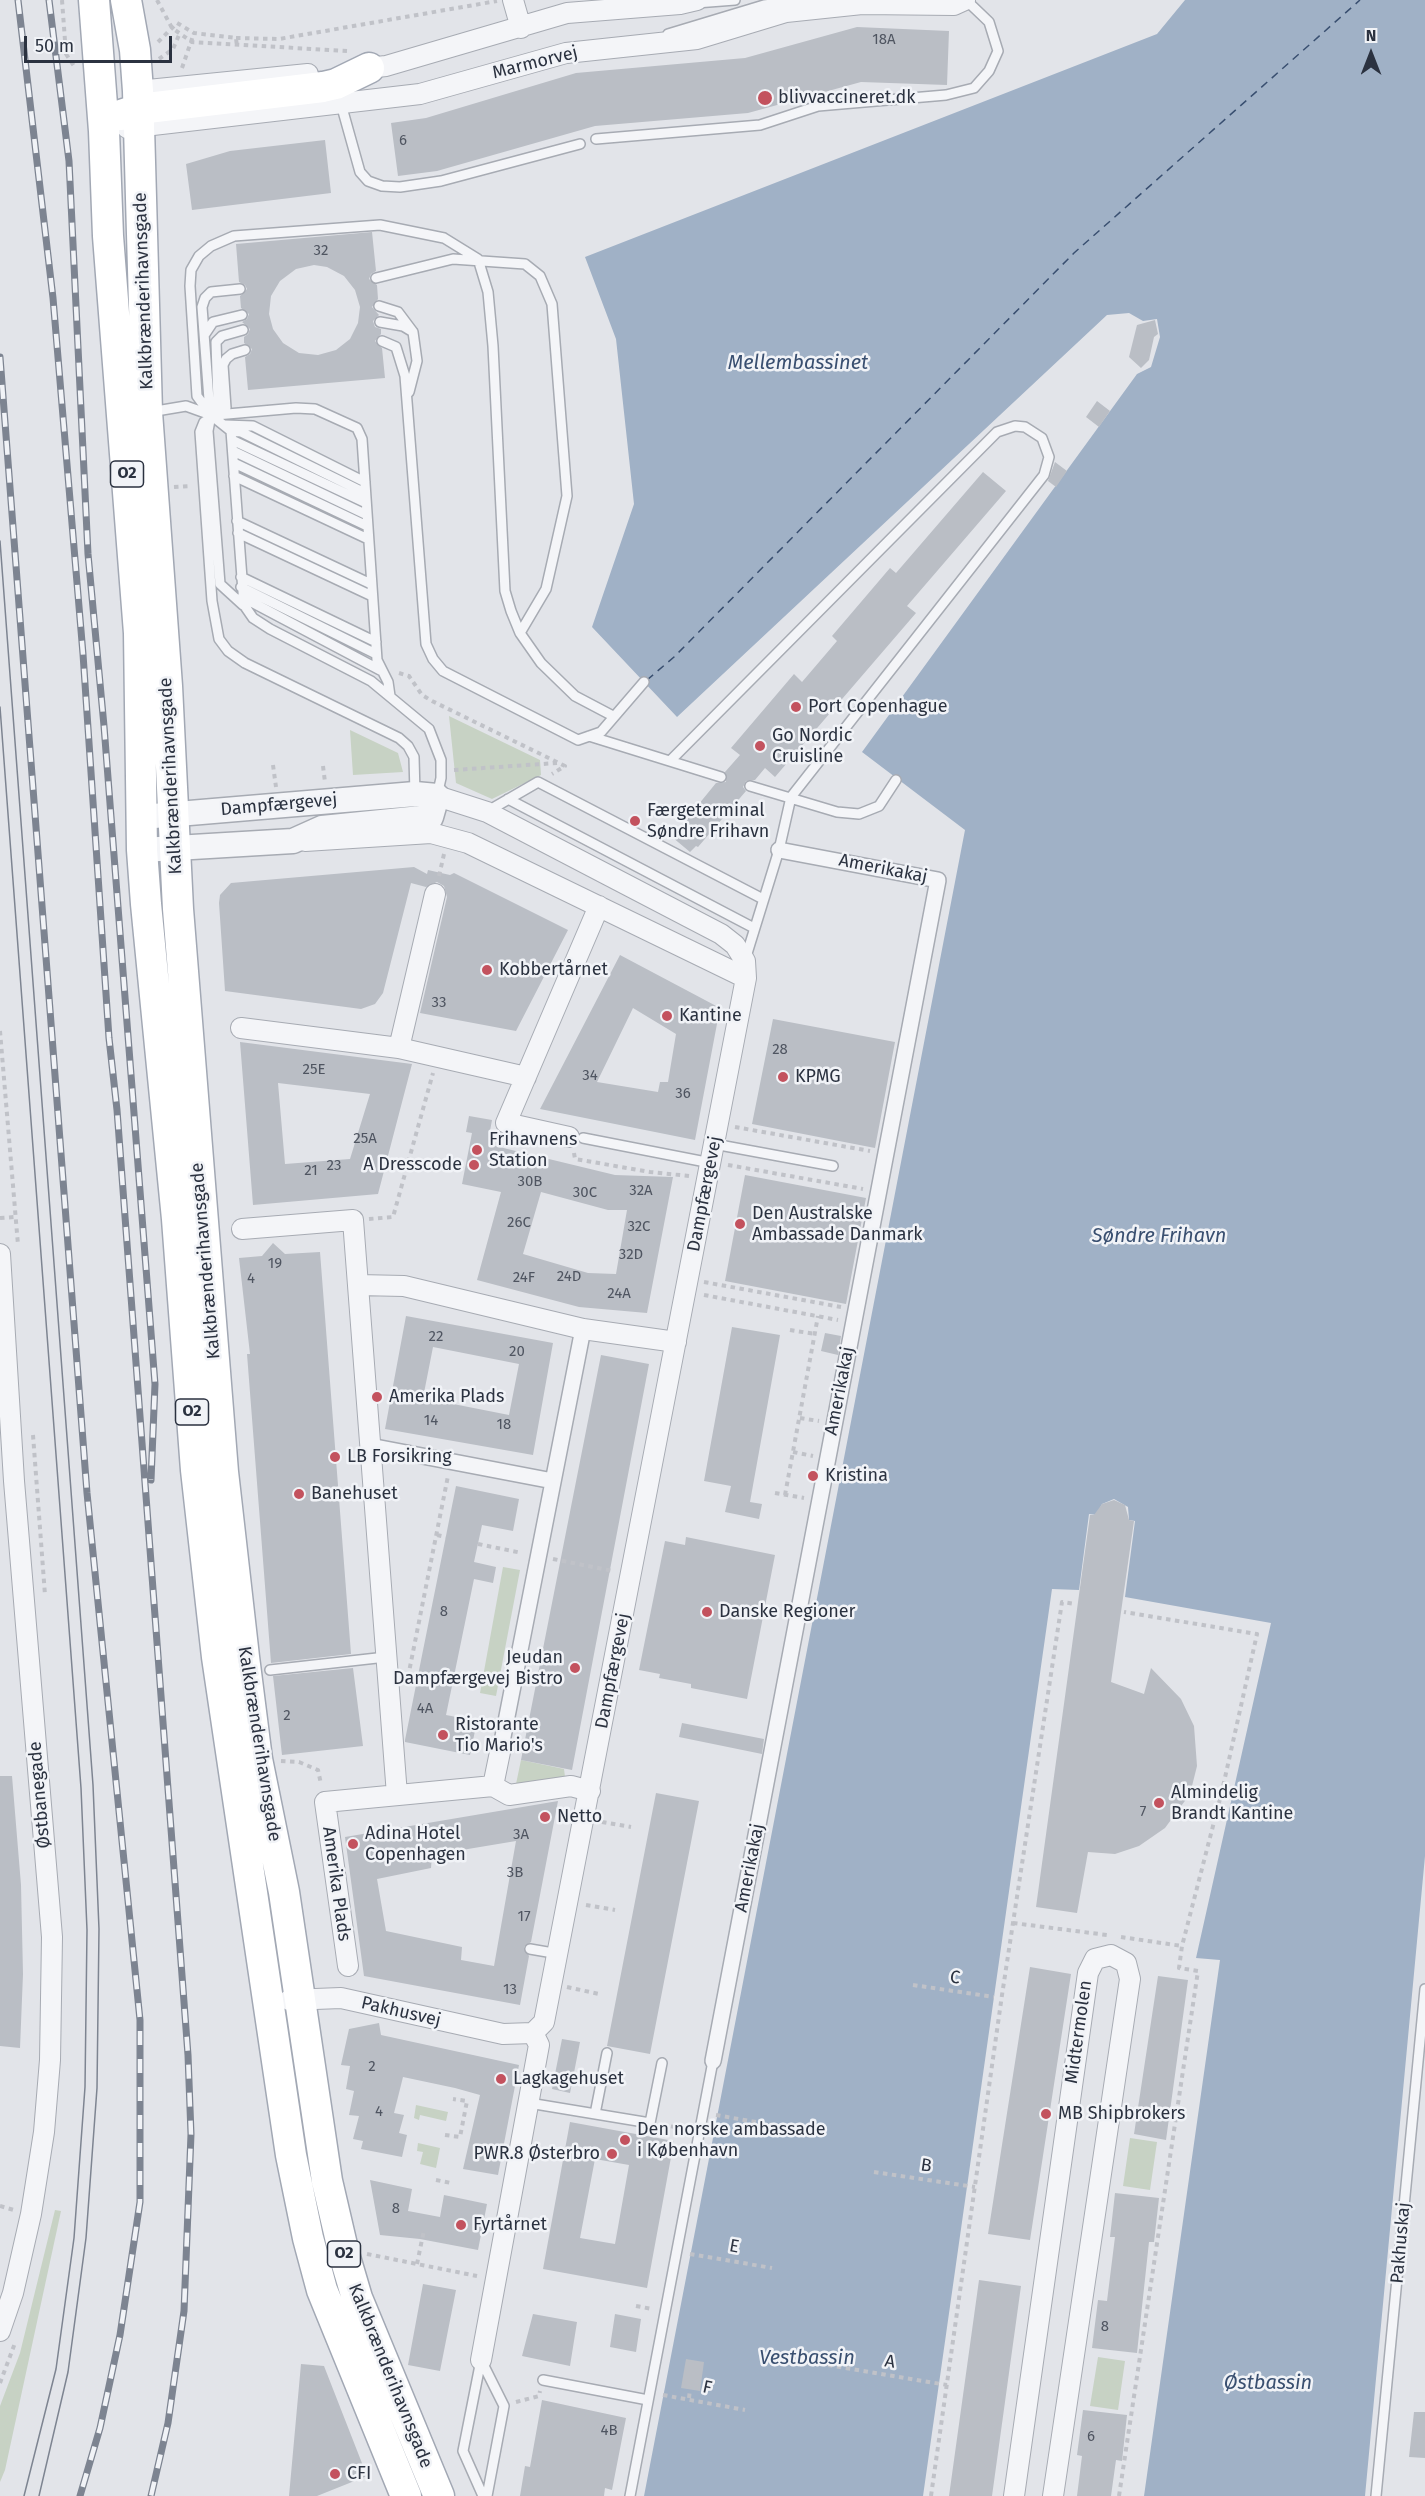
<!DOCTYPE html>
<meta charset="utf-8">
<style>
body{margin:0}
#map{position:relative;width:1425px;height:2496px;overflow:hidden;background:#e2e4e9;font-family:"Fira Sans",sans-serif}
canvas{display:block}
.north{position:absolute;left:1341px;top:24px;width:60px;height:60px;-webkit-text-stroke:4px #f1f3f7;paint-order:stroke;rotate:0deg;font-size:16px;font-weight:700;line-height:24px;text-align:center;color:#2b3240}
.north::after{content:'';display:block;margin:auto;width:21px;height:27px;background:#2b3240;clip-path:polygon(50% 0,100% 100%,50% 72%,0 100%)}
.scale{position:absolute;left:24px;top:36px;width:148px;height:27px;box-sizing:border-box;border:3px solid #2b3240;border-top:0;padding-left:8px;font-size:18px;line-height:21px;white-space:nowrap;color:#2b3240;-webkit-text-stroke:4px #f1f3f7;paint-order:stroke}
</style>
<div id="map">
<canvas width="1425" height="2496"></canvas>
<div class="north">N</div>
<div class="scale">50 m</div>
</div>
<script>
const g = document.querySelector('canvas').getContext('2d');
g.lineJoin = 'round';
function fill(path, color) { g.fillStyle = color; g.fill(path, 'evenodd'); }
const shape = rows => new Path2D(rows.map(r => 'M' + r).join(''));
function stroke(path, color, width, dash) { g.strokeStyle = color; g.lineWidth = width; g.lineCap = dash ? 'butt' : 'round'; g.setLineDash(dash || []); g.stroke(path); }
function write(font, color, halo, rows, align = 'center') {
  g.font = font + ' "Fira Sans",sans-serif'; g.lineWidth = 5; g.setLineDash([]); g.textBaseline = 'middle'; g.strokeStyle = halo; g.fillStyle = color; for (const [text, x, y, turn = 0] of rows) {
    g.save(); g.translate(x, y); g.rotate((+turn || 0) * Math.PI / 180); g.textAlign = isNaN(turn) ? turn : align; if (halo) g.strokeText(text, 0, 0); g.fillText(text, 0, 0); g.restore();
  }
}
fill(shape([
 [449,716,540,760,541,775,492,799,456,783],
 [350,730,398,753,403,772,353,775],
 [503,1567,520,1570,496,1696,480,1693],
 [521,1760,564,1769,565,1777,516,1784],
 [416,2105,448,2112,446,2121,420,2115,419,2120,414,2118],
 [1130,2138,1157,2142,1150,2190,1123,2186],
 [418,2143,440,2148,436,2168,420,2164,423,2152,417,2151],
 [55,2210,61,2211,5,2470,0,2482,0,2406,20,2353],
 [1098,2357,1125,2361,1118,2410,1090,2406]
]), '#c7d2c4');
fill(shape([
 [1185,0,1425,0,1425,1856,1365,2496,1144,2496,1220,1960,1196,1958,1271,1623,1125,1597,1135,1521,1129,1520,1128,1507,1114,1499,1102,1504,1097,1515,1089,1514,1079,1590,1052,1589,923,2496,644,2496,965,830,862,752,1137,374,1151,367,1160,337,1157,319,1143,321,1129,313,1107,315,677,717,592,627,634,504,616,339,585,257,1157,34]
]), '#a0b1c6');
stroke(shape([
 [647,680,674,657,1074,253,1360,0]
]), '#394f70', 1.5, [8, 6]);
fill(shape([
 [857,27,949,31,947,85,861,82,748,113,595,126,437,171,398,176,391,123,426,118,576,73,745,58],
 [325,140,331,193,192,210,186,164,230,151],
 [372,232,376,271,371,274,369,279,377,285,378,299,372,307,379,315,373,321,375,327,381,329,381,334,375,341,382,348,385,378,248,390,245,357,250,354,252,349,244,343,244,337,248,334,250,329,242,322,247,319,249,314,241,308,240,296,247,289,245,285,239,282,236,244],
 [314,265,327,267,344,276,355,290,360,307,358,323,350,339,336,350,318,355,299,353,283,343,273,329,269,314,271,296,280,281,296,269],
 [1155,320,1158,334,1154,337,1149,360,1141,368,1129,357,1137,325],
 [1097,401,1110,411,1099,427,1086,417],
 [1055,462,1067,471,1056,487,1048,481],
 [983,472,1006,491,907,606,916,613,775,777,765,768,755,780,746,781,743,787,746,791,698,847,696,846,690,852,672,837,716,783,726,782,725,772,740,755,731,748,794,674,802,682,837,641,832,636,890,568,896,573],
 [414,867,427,874,428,870,450,875,454,873,568,930,516,1031,420,1013,447,897,444,886,437,882,426,887,411,883,383,993,375,1004,361,1009,225,991,219,903,220,895,231,883],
 [620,955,720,1008,695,1140,540,1109],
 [633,1008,676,1034,668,1082,660,1082,658,1092,597,1082],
 [773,1019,895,1042,875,1148,752,1124],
 [240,1042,412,1064,378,1194,253,1205],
 [278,1083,370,1094,350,1159,285,1164],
 [469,1116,492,1120,490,1131,494,1132,491,1145,615,1175,673,1177,647,1313,579,1307,477,1280,501,1192,462,1184,472,1133,466,1132],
 [541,1192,608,1210,627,1210,616,1274,588,1273,523,1254],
 [745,1175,866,1198,846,1304,725,1281],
 [273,1243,285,1254,320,1252,351,1654,271,1663,247,1354,250,1354,239,1258,262,1256],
 [406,1316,553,1343,533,1455,385,1429],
 [433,1347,519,1364,509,1415,423,1398],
 [732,1327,780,1335,750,1502,762,1504,759,1519,725,1512,731,1486,704,1481],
 [825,1333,841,1336,838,1355,821,1351],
 [601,1355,649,1364,572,1770,521,1760],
 [456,1486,519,1499,513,1531,482,1525,474,1562,496,1567,493,1583,474,1579,446,1715,477,1721,470,1755,405,1742,405,1740],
 [1114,1500,1125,1505,1129,1520,1134,1521,1111,1682,1144,1694,1151,1668,1181,1699,1194,1726,1197,1766,1190,1794,1165,1828,1139,1846,1115,1854,1088,1852,1077,1913,1036,1907,1090,1515,1094,1515,1102,1504],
 [686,1537,775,1555,747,1699,691,1688,691,1684,659,1678,660,1674,639,1670,665,1541,685,1545],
 [353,1668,363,1746,282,1755,273,1676],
 [682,1723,764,1739,762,1754,679,1737],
 [0,1776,12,1776,21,1885,23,1974,20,2048,0,2046],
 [656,1793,699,1801,650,2054,607,2046],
 [558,1801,531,1942,524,1947,529,1956,520,2005,364,1976,345,1837],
 [516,1841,494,1966,461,1960,462,1947,386,1931,377,1879,431,1868,432,1855],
 [1030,1967,1071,1974,1030,2240,988,2234],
 [1158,1976,1188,1980,1166,2140,1134,2134],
 [379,2023,381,2035,519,2065,498,2175,463,2169,480,2095,455,2088,403,2077,394,2113,404,2115,399,2133,407,2135,402,2157,361,2149,363,2141,353,2139,359,2116,349,2115,354,2091,346,2089,350,2066,341,2065,349,2029],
 [562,2039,580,2042,570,2093,552,2089],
 [570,2122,674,2141,647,2288,543,2269],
 [595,2159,629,2165,615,2244,580,2238],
 [370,2180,412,2189,408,2211,440,2217,444,2195,487,2204,478,2250,420,2239,380,2235],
 [1115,2193,1159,2198,1154,2242,1149,2242,1137,2353,1092,2348,1098,2300,1107,2301,1115,2237,1110,2237],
 [979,2280,1021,2286,992,2496,949,2496],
 [423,2284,456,2290,440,2371,408,2365],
 [533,2314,577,2322,570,2366,522,2356],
 [615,2314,641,2319,636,2352,610,2347],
 [686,2359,704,2362,700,2391,681,2388],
 [301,2364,324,2366,367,2476,317,2496,289,2496],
 [542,2400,626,2418,612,2490,605,2488,604,2496,520,2496,525,2466,530,2467],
 [1083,2410,1127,2415,1122,2461,1116,2460,1111,2496,1077,2496,1082,2456,1077,2455],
 [1414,2412,1425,2412,1425,2458,1409,2457]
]), '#babec5');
const service = shape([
 [696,3,735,0],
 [668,34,764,5,802,0],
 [341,104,360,172,368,181,382,186,400,187,441,181,580,144],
 [596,139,760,125,818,106,946,95,974,88,989,71,998,51,989,22,966,0],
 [376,278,453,259,525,264,540,276,552,304,567,496,546,589,520,633],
 [379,306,398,312,413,332],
 [380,322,403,326,413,332,417,361,409,392],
 [243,330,222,336,216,342,218,402,211,415,208,431,220,584,243,605],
 [205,334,213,322,242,315],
 [382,341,396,347,405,376,426,644,433,659,443,671,578,740,601,732,644,682],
 [245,350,232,354,226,359,223,365,226,408,204,422,200,432,212,601,219,639,228,651,245,663,399,738,408,746,414,757,415,794],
 [150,412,186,406,211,415,231,431,244,605,253,618,270,629,371,681,429,729,441,760,441,778,437,796],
 [210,413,202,307,205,298,211,292,240,289],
 [211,415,197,396,190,286,191,270,199,256,211,246,234,236,380,225,444,238,478,259,488,292,493,346,505,591,511,611,520,633,541,663,575,696,613,716],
 [216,415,296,408,315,409,357,428,362,439,377,660,388,682,390,696],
 [225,425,253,426,365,482],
 [231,431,241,432,365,493],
 [232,440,366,503],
 [233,451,367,515],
 [234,463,367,526],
 [234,476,368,539],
 [237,521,371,584],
 [238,533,372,596],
 [241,577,376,642],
 [241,587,376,654],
 [242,597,380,670],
 [589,736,721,777],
 [670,761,997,432,1015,426,1025,427,1042,438,1049,457,1044,475,791,797,779,850,745,960],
 [750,786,837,812,859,814,879,806,896,780],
 [508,799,754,928],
 [488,811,538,782,763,899],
 [583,1138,711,1163],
 [714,1144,833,1166],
 [270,1670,386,1657],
 [530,1949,559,1954],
 [529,2103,650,2123,662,2063],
 [595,2114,607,2053],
 [481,2360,504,2406,487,2496],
 [481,2360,463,2451,483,2496],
 [543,2380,648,2400],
 [630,2496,713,2061],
 [1376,2496,1425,1989]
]);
const pedestrian = shape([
 [370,1446,553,1481],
 [500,1752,583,1329],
 [713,2061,938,880,779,850]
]);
const minor = shape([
 [513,0,521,28],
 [358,69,386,66,567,13,680,4,697,0],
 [138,91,308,74],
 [127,128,420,94,566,53,697,39,786,12,862,4,954,5,965,0],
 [305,841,431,833,468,843,746,978],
 [241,1028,399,1048,526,1077],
 [399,1048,435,894],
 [569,1137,506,1123,599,906],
 [242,1229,353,1220,397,1795],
 [0,1254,14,1481,52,1937,50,2060,44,2132,31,2214,13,2293,0,2331],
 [358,1285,404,1286,583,1329,676,1342],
 [493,1786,500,1752],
 [348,1966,325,1802,493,1786,509,1795,571,1786,590,1791],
 [289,2000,341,1998,503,2034,533,2033,544,2022,746,978,745,961,735,945,721,934,487,812,437,796],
 [481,2360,539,2045,533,2033],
 [1014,2496,1088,1973,1095,1959,1111,1955,1126,1963,1130,1979,1053,2496]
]);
const tertiary = shape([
 [142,817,415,794,437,796,431,817,322,828,293,841,142,850]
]);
const primary = shape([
 [94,0,104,131,108,236,139,633,142,850,146,904,177,1219,196,1470,217,1657,291,2155,308,2238,322,2290,406,2496],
 [126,0,135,50,138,91,147,412,167,686,178,909,223,1472,244,1657,257,1759,284,1892,327,2181,344,2254,357,2298,439,2496],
 [121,115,139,109,323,87,336,84,369,68]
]);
stroke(service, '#a7abb3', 12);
stroke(pedestrian, '#a7abb3', 18);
stroke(minor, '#a7abb3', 22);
stroke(tertiary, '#a7abb3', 27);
stroke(primary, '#a2a8b4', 33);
stroke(shape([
 [62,0,66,54,74,66],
 [157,0,172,28,192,42,347,51],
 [236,38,279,39,497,1],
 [158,42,177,23,194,33,236,38,237,47],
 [159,59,173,49,179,35],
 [182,68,194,33],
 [174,487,191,486],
 [399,673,409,676,422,695,432,701,565,766,552,774],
 [273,765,276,787],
 [323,766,325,782],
 [454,770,557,763],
 [439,876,444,854],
 [0,1031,18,1245],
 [735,1127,870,1151],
 [574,1153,575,1159,650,1172,689,1176],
 [728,1165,863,1189],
 [0,1218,15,1217],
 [369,1219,393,1217,433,1073],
 [704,1282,841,1307],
 [704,1295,838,1320],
 [790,1330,815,1334],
 [800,1418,819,1421],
 [33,1435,45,1595],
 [793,1452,813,1456],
 [775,1493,804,1498],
 [785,1495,818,1316],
 [437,1535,446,1537],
 [478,1544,522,1553],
 [553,1559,613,1571],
 [408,1677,448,1476],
 [281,1761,299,1762,318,1770,321,1784],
 [602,1822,631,1827],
 [586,1905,615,1910],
 [1013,1923,1107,1935],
 [1121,1937,1182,1946],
 [913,1985,994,1997],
 [567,1987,599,1994],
 [716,2115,801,2130],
 [662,2125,688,2129],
 [445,2135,460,2137,467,2101,453,2099],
 [874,2172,975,2187],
 [436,2180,451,2183],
 [0,2206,14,2210],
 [367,2254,477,2276],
 [690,2254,772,2268],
 [417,2264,424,2230],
 [636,2306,652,2309],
 [828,2365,947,2385],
 [0,2383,15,2343],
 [663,2395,745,2410],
 [689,2398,690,2389],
 [516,2402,539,2396,540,2391],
 [931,2496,1002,1995,1062,1602,1075,1604],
 [1119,2496,1198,1971,1179,1968,1182,1946,1222,1791,1257,1634,1124,1612]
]), '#c0c2c8', 4, [4.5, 4.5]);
stroke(service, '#f4f5f8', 9);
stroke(pedestrian, '#f4f5f8', 15);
stroke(minor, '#f4f5f8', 20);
stroke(tertiary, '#f4f5f8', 24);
stroke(primary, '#fff', 30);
stroke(shape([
 [0,541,93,1785,99,1929,97,2088,86,2238,68,2372,39,2496],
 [0,707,81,1788,87,1930,85,2087,74,2238,56,2369,24,2496]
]), '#7d8491', 1.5);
const rail = shape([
 [18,0,53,298,83,654,109,1038,117,1110,188,2055,191,2134,184,2311,168,2423,151,2496],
 [49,0,69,161,88,554,104,726,155,1384,151,1480],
 [0,357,87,1493,140,2020,140,2202,120,2335,100,2428,80,2496]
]);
stroke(rail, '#7d8491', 7);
stroke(rail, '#f1f3f7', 4.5, [14]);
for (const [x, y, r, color] of [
 [765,98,8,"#c3525e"],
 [796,707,6,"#c3525e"],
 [760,746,6,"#c3525e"],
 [635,821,6,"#c3525e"],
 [487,970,6,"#c3525e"],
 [667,1016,6,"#c3525e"],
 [783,1077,6,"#c3525e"],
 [477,1150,6,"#c3525e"],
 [474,1165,6,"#c3525e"],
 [740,1224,6,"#c3525e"],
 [377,1397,6,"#c3525e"],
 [335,1457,6,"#c3525e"],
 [813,1476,6,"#c3525e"],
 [299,1494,6,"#c3525e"],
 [707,1612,6,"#c3525e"],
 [575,1668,6,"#c3525e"],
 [443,1735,6,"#c3525e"],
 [1159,1803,6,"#c3525e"],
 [545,1817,6,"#c3525e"],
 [353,1844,6,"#c3525e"],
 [501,2079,6,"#c3525e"],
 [1046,2114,6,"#c3525e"],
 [625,2140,6,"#c3525e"],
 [612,2154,6,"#c3525e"],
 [461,2225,6,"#c3525e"],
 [335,2474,6,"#c3525e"]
]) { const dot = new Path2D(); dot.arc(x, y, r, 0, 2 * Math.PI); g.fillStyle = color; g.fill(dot); stroke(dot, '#f1f3f7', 2); }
write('15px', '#4f5561', null, [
 ["18A",884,40],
 ["6",403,141],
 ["32",321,251],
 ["33",439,1003],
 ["28",780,1050],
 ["25E",314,1070],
 ["34",590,1076],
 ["36",683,1094],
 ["25A",365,1139],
 ["23",334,1166],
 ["21",311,1171],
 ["30B",530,1182],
 ["32A",641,1191],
 ["30C",585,1193],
 ["26C",519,1223],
 ["32C",639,1227],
 ["32D",631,1255],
 ["19",275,1264],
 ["24D",569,1277],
 ["24F",524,1278],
 ["4",251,1279],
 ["24A",619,1294],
 ["22",436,1337],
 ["20",517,1352],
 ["14",431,1421],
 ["18",504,1425],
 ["8",444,1612],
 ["4A",425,1709],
 ["2",287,1716],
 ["7",1143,1812],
 ["3A",521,1835],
 ["3B",515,1873],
 ["17",524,1917],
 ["13",510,1990],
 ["2",372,2067],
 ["4",379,2112],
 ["8",396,2209],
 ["8",1105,2327],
 ["4B",609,2431],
 ["6",1091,2437]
]);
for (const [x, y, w] of [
 [127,474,33],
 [192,1412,33],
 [344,2254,33]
]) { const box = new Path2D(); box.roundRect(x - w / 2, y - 13, w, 26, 4.5); g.fillStyle = '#f1f3f7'; g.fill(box); stroke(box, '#2b3240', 1.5); }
write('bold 16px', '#2b3240', null, [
 ["O2",127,474],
 ["O2",192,1412],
 ["O2",344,2254]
]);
write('18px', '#2b3240', '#f1f3f7', [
 ["Marmorvej",535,63,-14],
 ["Kalkbrænderihavnsgade",144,291,-92],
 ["Kalkbrænderihavnsgade",171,776,-93],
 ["Dampfærgevej",279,805,-5],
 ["Amerikakaj",883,869,11],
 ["Dampfærgevej",705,1194,-79],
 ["Kalkbrænderihavnsgade",206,1261,-95],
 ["Amerikakaj",840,1391,-79],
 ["Dampfærgevej",613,1671,-79],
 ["Kalkbrænderihavnsgade",259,1744,81],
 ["Østbanegade",40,1795,-95],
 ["Amerikakaj",750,1868,-79],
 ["Amerika Plads",336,1884,82],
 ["C",955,1978,8],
 ["Pakhusvej",401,2012,13],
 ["Midtermolen",1079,2032,-82],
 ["B",926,2166,8],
 ["Pakhuskaj",1401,2243,-85],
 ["E",734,2247,10],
 ["A",890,2362,9],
 ["Kalkbrænderihavnsgade",390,2376,68],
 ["F",707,2388,12]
]);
write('18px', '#2b3240', '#f1f3f7', [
 ["blivvaccineret.dk",778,98],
 ["Port Copenhague",808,707],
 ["Go Nordic",772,736],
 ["Cruisline",772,757],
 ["Færgeterminal",647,811],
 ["Søndre Frihavn",647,832],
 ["Kobbertårnet",499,970],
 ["Kantine",679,1016],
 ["KPMG",795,1077],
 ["Frihavnens",489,1140],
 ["Station",489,1161],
 ["A Dresscode",462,1165,"right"],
 ["Den Australske",752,1214],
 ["Ambassade Danmark",752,1235],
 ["Amerika Plads",389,1397],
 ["LB Forsikring",347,1457],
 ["Kristina",825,1476],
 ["Banehuset",311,1494],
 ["Danske Regioner",719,1612],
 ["Jeudan",563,1658,"right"],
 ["Dampfærgevej Bistro",563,1679,"right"],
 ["Ristorante",455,1725],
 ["Tio Mario's",455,1746],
 ["Almindelig",1171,1793],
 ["Brandt Kantine",1171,1814],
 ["Netto",557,1817],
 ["Adina Hotel",365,1834],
 ["Copenhagen",365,1855],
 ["Lagkagehuset",513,2079],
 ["MB Shipbrokers",1058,2114],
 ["Den norske ambassade",637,2130],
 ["i København",637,2151],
 ["PWR.8 Østerbro",600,2154,"right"],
 ["Fyrtårnet",473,2225],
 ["CFI",347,2474]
], 'left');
write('italic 20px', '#394f70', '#f1f3f7', [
 ["Mellembassinet",798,363],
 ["Søndre Frihavn",1159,1236],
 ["Vestbassin",807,2358],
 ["Østbassin",1268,2383]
]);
</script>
